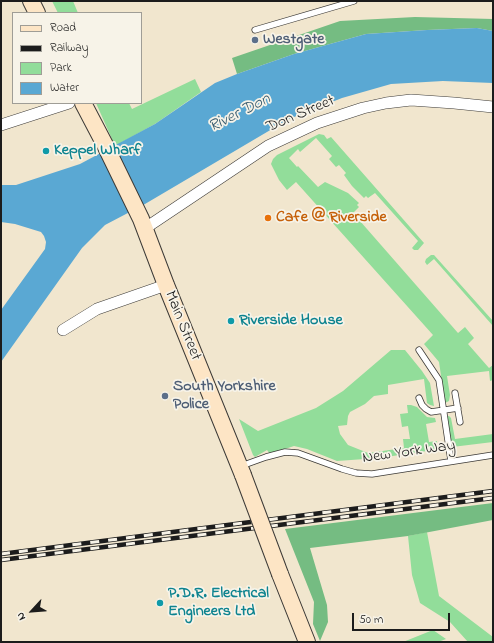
<!DOCTYPE html>
<style>
body{margin:0}
#map{position:relative;width:494px;height:643px;overflow:hidden;background:#f1e6ce;font-family:"Indie Flower",sans-serif}
canvas{display:block}
.frame{position:absolute;inset:0;border:2px solid #1c1c1c;pointer-events:none}
.legend{position:absolute;left:12px;top:12px;width:130px;height:92px;box-sizing:border-box;background:#f7f3e8;border:1px solid #9f9d96;margin:0;padding:5px 7px;list-style:none;font-size:12px;color:#1c1c1c}
.legend li{display:flex;align-items:center;gap:8px;height:20px}
.legend b{width:20px;border:1px solid #9f9d96}
.north{position:absolute;left:12px;top:591px;width:40px;height:40px;-webkit-text-stroke:3px #f7f3e8;paint-order:stroke;rotate:244deg;font-size:11px;font-weight:700;line-height:16px;text-align:center;color:#1c1c1c}
.north::after{content:'';display:block;margin:auto;width:14px;height:18px;background:#1c1c1c;clip-path:polygon(50% 0,100% 100%,50% 72%,0 100%)}
.scale{position:absolute;left:352px;top:613px;width:98px;height:18px;box-sizing:border-box;border:2px solid #1c1c1c;border-top:0;padding-left:5px;font-size:12px;line-height:14px;white-space:nowrap;color:#1c1c1c;-webkit-text-stroke:3px #f7f3e8;paint-order:stroke}
</style>
<div id="map">
<canvas width="494" height="643"></canvas>
<div class="frame"></div>
<ul class="legend">
<li><b style="height:5px;background:#fde5c5"></b>Road</li>
<li><b style="height:5px;background:#1c1c1c"></b>Railway</li>
<li><b style="height:11px;background:#92dd9a"></b>Park</li>
<li><b style="height:11px;background:#5aa8d3"></b>Water</li>
</ul>
<div class="north">N</div>
<div class="scale">50 m</div>
</div>
<script>
const g = document.querySelector('canvas').getContext('2d');
g.lineJoin = 'round';
function fill(path, color) { g.fillStyle = color; g.fill(path, 'evenodd'); }
const shape = rows => new Path2D(rows.map(r => 'M' + r).join(''));
function stroke(path, color, width, dash) { g.strokeStyle = color; g.lineWidth = width; g.lineCap = dash ? 'butt' : 'round'; g.setLineDash(dash || []); g.stroke(path); }
function write(font, color, halo, rows, align = 'center') {
  g.font = font + ' "Indie Flower",sans-serif'; g.lineWidth = 3.5; g.setLineDash([]); g.textBaseline = 'middle'; g.strokeStyle = halo; g.fillStyle = color; for (const [text, x, y, turn = 0] of rows) {
    g.save(); g.translate(x, y); g.rotate((+turn || 0) * Math.PI / 180); g.textAlign = isNaN(turn) ? turn : align; if (halo) g.strokeText(text, 0, 0); g.fillText(text, 0, 0); g.restore();
  }
}
fill(shape([
 [52,1,73,1,78,13,58,13],
 [195,79,201,92,155,124,115,146,96,103,129,103,132,109],
 [319,134,324,135,327,139,331,137,424,243,418,250,414,250,412,248,418,241,375,193,368,198,366,196,364,198,352,186,344,175,346,173,339,165,336,167,329,159,332,156,316,138,300,152,298,149,289,158,297,167,298,166,318,187,325,182,348,193,359,203,357,205,359,207,353,213,458,333,465,327,474,338,468,344,489,368,493,365,493,380,490,381,489,371,447,376,450,395,449,401,445,403,439,362,424,344,433,335,296,182,287,190,279,180,271,164,273,159,277,155],
 [431,255,434,255,493,321,493,326,434,259,427,265,425,262,426,259],
 [391,350,405,350,422,371,430,383,434,406,430,405,427,403,424,379,388,385,388,394,374,396,365,404,350,412,348,416,347,425,338,426,340,434,348,445,368,453,404,448,403,439,410,439,408,426,402,427,400,414,408,413,407,405,411,405,417,407,427,417,435,418,436,422,426,424,429,442,437,441,437,446,434,450,379,458,337,461,307,449,294,446,270,454,267,450,255,457,253,455,239,419,258,431,316,408,343,391],
 [446,416,449,416,451,418,455,439,493,434,493,442,452,447],
 [427,532,439,596,493,637,493,642,468,642,450,622,420,603,412,575,408,536],
 [433,630,446,639,438,642,403,642]
]), '#92dd9a');
fill(shape([
 [415,17,493,19,493,31,477,28,427,30,366,34,294,54,237,74,232,58,340,21],
 [493,503,493,520,408,536,310,548,327,605,328,622,320,641,313,624,314,602,285,529]
]), '#75bc82');
fill(shape([
 [477,28,493,31,493,83,443,81,391,84,342,98,289,119,145,204,105,225,82,248,1,362,1,310,45,249,46,242,44,236,41,232,15,224,1,222,1,185,16,185,80,164,155,124,215,83,237,74,294,54,366,34,427,30]
]), '#5aa8d3');
const lane = shape([
 [255,30,354,1],
 [419,350,439,380,451,461],
 [455,393,460,422],
 [419,398,422,405,426,409,431,412,458,408],
 [241,466,266,457,285,452,298,453,342,469,356,473,372,474,493,455]
]);
const street = shape([
 [1,125,69,103],
 [144,229,268,146,317,123,363,108,386,103,411,100,454,103,493,107],
 [63,330,97,309,166,285]
]);
const secondary = shape([
 [31,1,37,13],
 [83,103,105,145,141,219,166,285,243,475],
 [280,574,307,642]
]);
stroke(lane, '#3c3a37', 7);
stroke(street, '#3c3a37', 12);
stroke(secondary, '#3c3a37', 18);
stroke(lane, '#fff', 5.5);
stroke(street, '#fff', 11);
stroke(secondary, '#fde5c5', 16);
const rail = shape([
 [1,554,493,491],
 [1,560,493,498]
]);
stroke(rail, '#1c1c1c', 4.5);
stroke(rail, '#f7f3e8', 3, [9]);
const secondaryBridge = shape([
 [243,475,280,574]
]);
stroke(secondaryBridge, '#3c3a37', 18, []);
stroke(secondaryBridge, '#fde5c5', 16);
for (const [x, y, r, color] of [
 [255,40,4,"#5c6f8a"],
 [46,151,4,"#0f9aa8"],
 [268,218,4,"#e8710a"],
 [231,321,4,"#0f9aa8"],
 [165,396,4,"#5c6f8a"],
 [160,603,4,"#0f9aa8"]
]) { const dot = new Path2D(); dot.arc(x, y, r, 0, 2 * Math.PI); g.fillStyle = color; g.fill(dot); stroke(dot, '#f7f3e8', 1.5); }
write('bold 16px', '#4e5e75', '#f7f3e8', [
 ["Westgate",263,40],
 ["South Yorkshire",173,387],
 ["Police",173,405]
], 'left');
write('16px', '#1c1c1c', '#f7f3e8', [
 ["Don Street",301,115,-23],
 ["Main Street",182,326,68],
 ["New York Way",409,453,-8]
]);
write('bold 16px', '#0d838f', '#f7f3e8', [
 ["Keppel Wharf",54,151],
 ["Riverside House",239,321],
 ["P.D.R. Electrical",168,594],
 ["Engineers Ltd",168,612]
], 'left');
write('bold 16px', '#c56008', '#f7f3e8', [
 ["Cafe @ Riverside",276,218]
], 'left');
write('italic 17px', '#385b6e', '#f7f3e8', [
 ["River Don",240,114,-27]
]);
</script>
